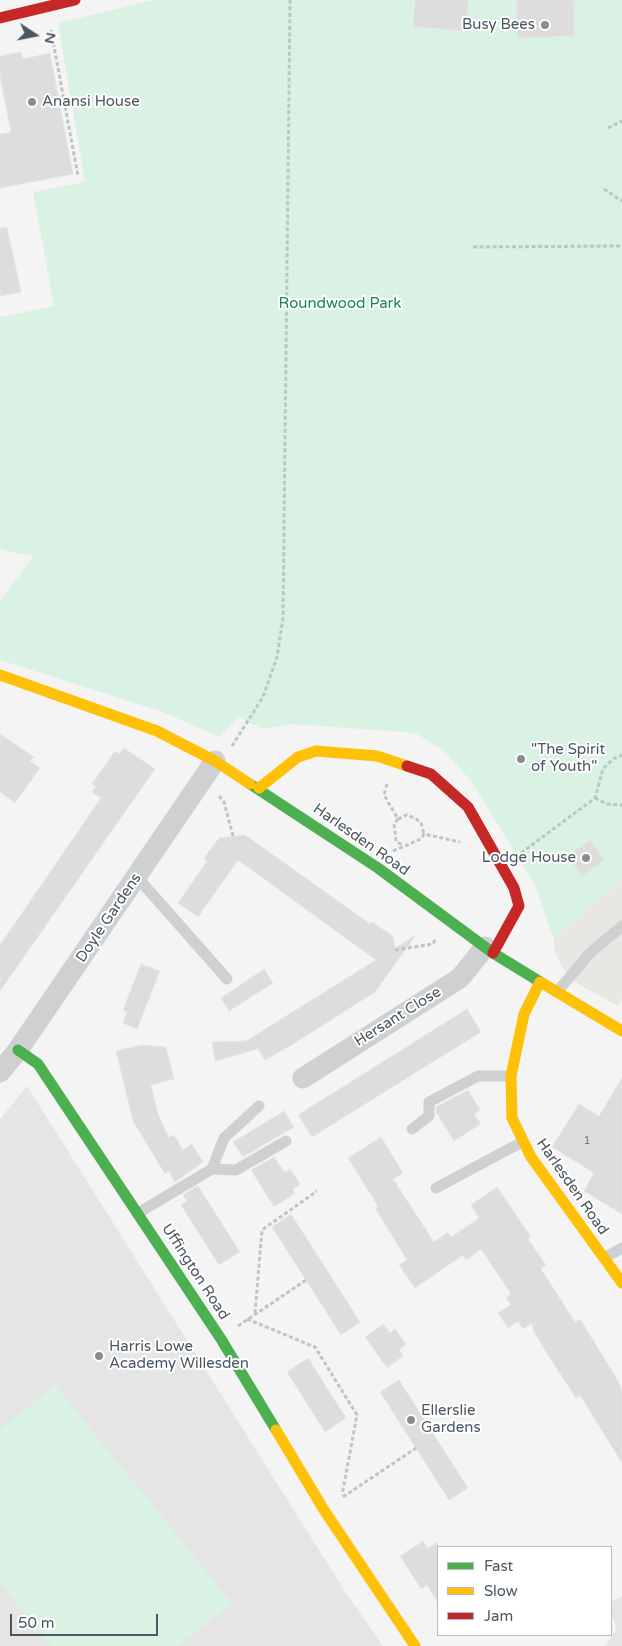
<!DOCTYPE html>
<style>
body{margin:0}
#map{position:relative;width:622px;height:1646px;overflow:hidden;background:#f4f4f4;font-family:"Varela Round",sans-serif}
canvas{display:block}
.legend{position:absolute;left:437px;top:1546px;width:175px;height:90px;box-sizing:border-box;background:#fff;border:1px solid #b7bbc0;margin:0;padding:6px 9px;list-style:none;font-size:15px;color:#4a5661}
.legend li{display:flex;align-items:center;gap:10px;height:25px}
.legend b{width:25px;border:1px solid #b7bbc0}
.north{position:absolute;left:10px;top:10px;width:50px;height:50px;-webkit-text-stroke:4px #fff;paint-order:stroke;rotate:101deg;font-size:14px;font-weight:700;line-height:20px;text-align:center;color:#4a5661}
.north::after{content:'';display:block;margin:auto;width:18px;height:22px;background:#4a5661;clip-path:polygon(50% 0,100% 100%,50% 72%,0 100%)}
.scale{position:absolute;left:10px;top:1614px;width:148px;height:22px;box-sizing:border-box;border:2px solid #4a5661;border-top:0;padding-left:6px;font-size:15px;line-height:18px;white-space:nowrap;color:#4a5661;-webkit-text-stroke:4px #fff;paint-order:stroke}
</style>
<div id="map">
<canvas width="622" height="1646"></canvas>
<ul class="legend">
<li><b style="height:6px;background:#4caf50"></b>Fast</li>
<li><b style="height:6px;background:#ffc107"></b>Slow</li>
<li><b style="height:6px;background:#c62828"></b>Jam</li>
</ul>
<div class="north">N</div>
<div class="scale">50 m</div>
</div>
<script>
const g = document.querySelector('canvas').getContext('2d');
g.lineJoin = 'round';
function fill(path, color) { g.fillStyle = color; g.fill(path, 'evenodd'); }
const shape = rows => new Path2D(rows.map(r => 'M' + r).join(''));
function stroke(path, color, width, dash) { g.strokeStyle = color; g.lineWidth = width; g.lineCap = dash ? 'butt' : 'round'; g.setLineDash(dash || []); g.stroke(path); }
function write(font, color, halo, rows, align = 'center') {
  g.font = font + ' "Varela Round",sans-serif'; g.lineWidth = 4; g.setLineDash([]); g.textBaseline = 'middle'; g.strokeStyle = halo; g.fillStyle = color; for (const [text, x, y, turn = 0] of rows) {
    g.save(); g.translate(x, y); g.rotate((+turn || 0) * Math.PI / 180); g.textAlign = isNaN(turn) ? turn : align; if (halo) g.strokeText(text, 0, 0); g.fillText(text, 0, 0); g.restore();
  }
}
fill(shape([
 [622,880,622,999,618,1006,569,979,555,953,554,940,613,885]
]), '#e8e7e3');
fill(shape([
 [27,1086,346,1593,383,1646,0,1646,0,1119],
 [622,1596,622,1646,605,1646,617,1628,611,1614,611,1602]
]), '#e6e5e6');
fill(shape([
 [154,0,622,0,622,880,613,885,554,940,535,885,471,781,445,752,419,735,405,732,291,724,262,729,239,717,220,737,160,711,0,660,0,601,34,555,19,554,0,549,0,317,54,306,33,192,85,182,58,23],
 [55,1385,232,1603,179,1646,51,1646,0,1583,0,1430]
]), '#d9f2e3');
const building = shape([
 [415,0,469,0,466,31,413,27,415,0],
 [517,0,574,0,574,36,517,38,517,0],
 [21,52,23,59,50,53,73,174,0,188,0,134,11,132,0,77,0,56,21,52],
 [7,227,21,292,0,296,0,228,7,227],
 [0,734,34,757,30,761,40,768,15,803,0,792,0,734],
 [124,748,155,769,0,991,0,945,101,798,92,792,96,786,92,784,115,751,119,754,124,748],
 [245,835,370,924,372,922,393,936,395,948,416,935,375,992,290,1046,265,1060,258,1049,215,1061,212,1042,246,1041,376,960,238,860,198,917,178,903,207,861,204,858,219,838,245,835],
 [590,840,604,860,582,876,568,856,590,840],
 [141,964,160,971,137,1029,123,1023,127,1012,123,1010,141,964],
 [264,969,273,983,229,1011,221,998,264,969],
 [467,1009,481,1032,312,1137,298,1115,467,1009],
 [141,1045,166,1047,174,1079,151,1085,158,1114,169,1138,174,1135,183,1150,192,1144,203,1162,175,1182,169,1171,165,1174,133,1121,116,1051,141,1045],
 [622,1078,622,1214,584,1191,594,1173,552,1147,579,1104,599,1116,622,1078],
 [468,1090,480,1110,474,1114,481,1124,454,1141,436,1112,436,1107,468,1090],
 [284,1111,294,1127,243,1157,233,1142,284,1111],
 [381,1137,403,1173,393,1179,434,1242,448,1232,451,1237,479,1218,471,1205,497,1187,531,1237,528,1239,546,1265,541,1269,575,1322,580,1319,617,1379,622,1390,622,1463,580,1395,576,1398,548,1355,534,1332,532,1323,523,1329,518,1321,508,1328,498,1313,511,1305,506,1298,511,1294,481,1249,466,1260,463,1255,415,1288,399,1265,407,1260,375,1208,378,1206,348,1158,381,1137],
 [274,1157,285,1173,290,1169,300,1184,293,1189,295,1193,274,1207,251,1170,274,1157],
 [198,1186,240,1252,219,1265,181,1205,187,1201,183,1195,198,1186],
 [291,1214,360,1322,341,1335,272,1227,291,1214],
 [383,1324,390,1333,395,1329,406,1344,399,1350,403,1356,387,1368,365,1337,383,1324],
 [308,1358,346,1418,325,1432,287,1372,308,1358],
 [399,1380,468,1488,449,1500,380,1392,399,1380],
 [423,1541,428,1548,438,1542,438,1603,427,1585,421,1589,400,1556,423,1541]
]);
fill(building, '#ddddde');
stroke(building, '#e5e6e7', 1);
stroke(shape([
 [51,30,78,176],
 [608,128,622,121],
 [604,189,622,201],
 [473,247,622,246],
 [232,746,263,697,277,657,283,618,290,0],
 [387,784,384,795,398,819,406,815,415,818,421,823,424,834],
 [219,796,224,802,233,836],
 [595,798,607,804,622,805],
 [398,819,394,824,396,841,402,845],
 [393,851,421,839,424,834,460,842],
 [521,853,595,798,603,769,613,759,622,755],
 [395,950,433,944,436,938],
 [255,1313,262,1230,317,1191],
 [247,1319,315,1347,357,1415,342,1495],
 [238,1326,306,1280],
 [343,1497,416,1448]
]), '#bcc7c4', 3, [4, 2.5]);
stroke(shape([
 [137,877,227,979],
 [557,992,590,953,622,926],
 [412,1129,429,1116,429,1102,478,1076,511,1076],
 [212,1169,224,1138,259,1106],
 [436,1188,522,1142],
 [138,1213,212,1169,236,1170,286,1141],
 [604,1258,622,1248]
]), '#ced0d2', 11);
stroke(shape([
 [0,1072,18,1050,215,761],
 [303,1078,460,978,485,947]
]), '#ced0d2', 21);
stroke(shape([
 [250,784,378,868,493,953,542,983],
 [18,1050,38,1064,221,1339,276,1430]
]), '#4caf50', 11);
stroke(shape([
 [0,675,157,731,215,761,250,784],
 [259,788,298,757,316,751,377,756,407,766],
 [540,982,524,1014,511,1076,512,1118,531,1157,622,1283],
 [542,983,622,1031],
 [276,1430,324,1510,415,1646]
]), '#ffc107', 11);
stroke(shape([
 [0,18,75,0],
 [407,766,431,774,468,807,514,888,519,906,493,953]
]), '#c62828', 11);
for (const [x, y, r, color] of [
 [545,25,5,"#868d94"],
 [32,102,5,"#868d94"],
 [521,759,5,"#868d94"],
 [586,858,5,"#868d94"],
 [99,1356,5,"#868d94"],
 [411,1420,5,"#868d94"]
]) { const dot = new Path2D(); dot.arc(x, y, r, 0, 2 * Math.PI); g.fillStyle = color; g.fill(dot); stroke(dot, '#fff', 2); }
write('12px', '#707881', null, [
 ["1",587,1141]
]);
write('15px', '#4a5661', '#fff', [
 ["Busy Bees",535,25,"right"],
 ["Anansi House",42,102],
 ["\"The Spirit",531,750],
 ["of Youth\"",531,767],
 ["Lodge House",576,858,"right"],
 ["Harris Lowe",109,1347],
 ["Academy Willesden",109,1364],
 ["Ellerslie",421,1411],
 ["Gardens",421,1428]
], 'left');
write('15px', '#17864f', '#fff', [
 ["Roundwood Park",340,304]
]);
write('15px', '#4a5661', '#fff', [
 ["Harlesden Road",361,840,35],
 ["Doyle Gardens",109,918,-56],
 ["Hersant Close",398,1017,-32],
 ["Harlesden Road",572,1187,55],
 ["Uffington Road",195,1272,57]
]);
</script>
